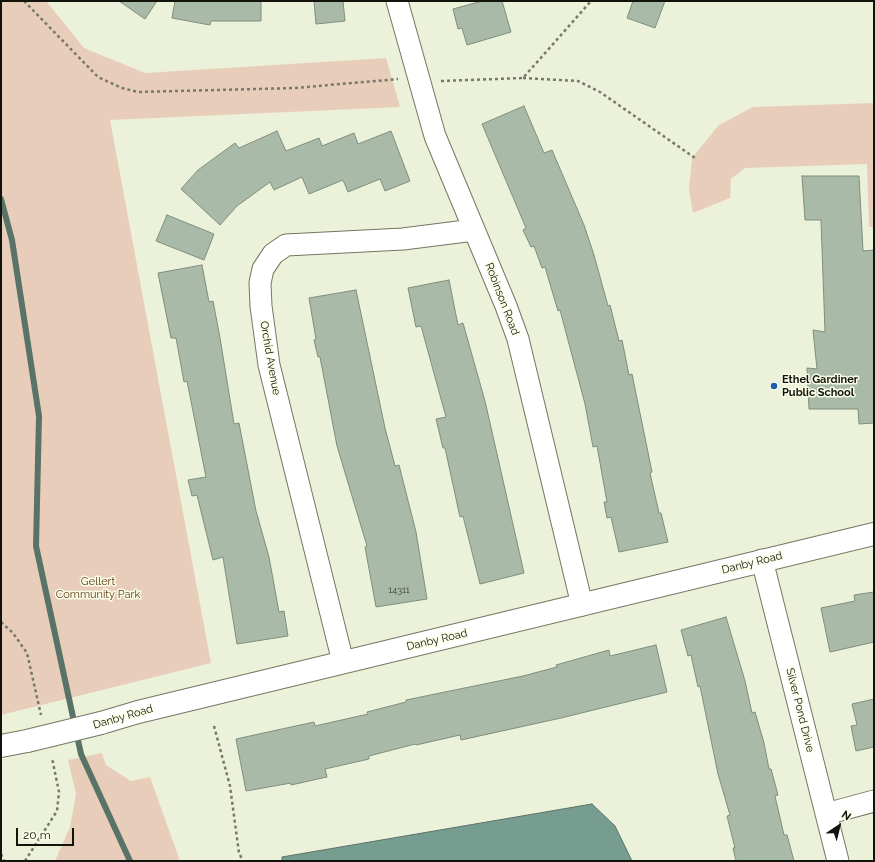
<!DOCTYPE html>
<style>
body{margin:0}
#map{position:relative;width:875px;height:862px;overflow:hidden;background:#ecf1da;font-family:Raleway,sans-serif}
canvas{display:block}
.frame{position:absolute;inset:0;border:2px solid #12140c;pointer-events:none}
.north{position:absolute;left:819px;top:806px;width:40px;height:40px;-webkit-text-stroke:3px #fafee7;paint-order:stroke;rotate:35deg;font-size:11px;font-weight:700;line-height:16px;text-align:center;color:#12140c}
.north::after{content:'';display:block;margin:auto;width:14px;height:18px;background:#12140c;clip-path:polygon(50% 0,100% 100%,50% 72%,0 100%)}
.scale{position:absolute;left:16px;top:828px;width:58px;height:18px;box-sizing:border-box;border:2px solid #12140c;border-top:0;padding-left:5px;font-size:12px;line-height:14px;white-space:nowrap;color:#12140c;-webkit-text-stroke:3px #fafee7;paint-order:stroke}
</style>
<div id="map">
<canvas width="875" height="862"></canvas>
<div class="frame"></div>
<div class="north">N</div>
<div class="scale">20 m</div>
</div>
<script>
const g = document.querySelector('canvas').getContext('2d');
g.lineJoin = 'round';
function fill(path, color) { g.fillStyle = color; g.fill(path, 'evenodd'); }
const shape = rows => new Path2D(rows.map(r => 'M' + r).join(''));
function stroke(path, color, width, dash) { g.strokeStyle = color; g.lineWidth = width; g.lineCap = dash ? 'butt' : 'round'; g.setLineDash(dash || []); g.stroke(path); }
function write(font, color, halo, rows, align = 'center') {
  g.font = font + ' Raleway,sans-serif'; g.lineWidth = 3; g.setLineDash([]); g.textBaseline = 'middle'; g.strokeStyle = halo; g.fillStyle = color; for (const [text, x, y, turn = 0] of rows) {
    g.save(); g.translate(x, y); g.rotate((+turn || 0) * Math.PI / 180); g.textAlign = isNaN(turn) ? turn : align; if (halo) g.strokeText(text, 0, 0); g.fillText(text, 0, 0); g.restore();
  }
}
fill(shape([
 [1,1,46,1,84,48,145,73,386,58,400,107,110,120,211,663,1,715],
 [874,103,874,227,869,227,867,164,745,168,731,179,730,198,693,213,689,190,692,158,719,125,753,107],
 [102,753,106,765,131,781,150,777,180,861,55,861,70,827,76,794,68,760]
]), '#e8ceba');
const water = shape([
 [592,804,615,826,632,861,282,861,282,857,592,804]
]);
fill(water, '#779c90');
stroke(water, '#597368', 1);
stroke(shape([
 [1,199,12,240,39,416,36,546,81,754,130,861]
]), '#597368', 6);
const building = shape([
 [119,1,157,1,145,19,119,1],
 [175,1,261,1,261,21,211,21,210,25,172,18,175,1],
 [314,1,343,1,345,21,316,24,314,1],
 [482,1,502,1,511,32,467,45,462,28,458,29,453,9,482,1],
 [633,1,665,1,655,28,627,18,633,1],
 [524,106,544,153,552,150,584,225,594,255,608,306,610,305,619,341,622,340,629,375,632,374,652,472,650,473,659,513,661,513,668,542,619,552,611,517,607,518,604,502,607,502,597,446,593,447,585,404,560,310,558,311,545,267,542,268,534,246,531,247,523,230,526,228,482,124,524,106],
 [277,131,286,151,319,138,322,146,354,133,358,144,391,131,410,181,385,191,380,179,348,192,343,180,309,194,302,177,274,190,270,182,237,206,220,225,181,189,198,170,235,143,239,148,277,131],
 [802,176,859,176,863,251,874,250,874,423,859,424,858,409,809,409,807,368,817,369,813,330,825,332,821,220,805,220,802,176],
 [167,215,214,234,204,260,156,241,167,215],
 [202,265,209,302,213,301,220,338,234,424,239,423,256,511,269,557,279,612,284,611,288,636,237,644,223,557,213,560,197,495,192,496,188,480,206,477,187,381,184,382,176,338,171,338,158,273,202,265],
 [449,280,458,325,463,323,485,401,524,573,480,584,463,516,460,517,445,448,443,448,436,419,446,417,421,326,416,327,408,288,449,280],
 [356,290,385,428,395,466,399,465,416,532,427,599,376,607,365,547,367,546,337,446,320,357,318,357,314,340,316,339,309,298,356,290],
 [874,592,874,642,830,652,821,608,855,601,854,595,874,592],
 [726,617,745,681,752,713,755,712,764,743,769,769,771,769,778,795,775,796,784,835,787,835,794,861,736,861,733,848,735,848,727,816,730,815,718,774,700,686,698,687,691,655,688,656,681,630,726,617],
 [656,645,667,692,561,718,461,740,460,735,416,745,415,744,369,756,369,759,325,769,327,777,291,785,291,783,246,791,236,739,314,722,315,726,368,714,367,712,406,702,406,700,523,676,557,667,556,665,609,650,610,656,656,645],
 [874,699,874,747,856,751,851,726,857,725,852,704,874,699]
]);
fill(building, '#a9baa9');
stroke(building, '#7e8e7d', 1);
const street = shape([
 [397,1,435,136,506,306,518,339,582,605],
 [762,560,838,861],
 [343,662,269,365,261,306,260,283,263,269,273,254,286,245,403,239,474,230],
 [826,814,874,801]
]);
const secondary = shape([
 [101,723,138,712,874,534],
 [1,746,27,741]
]);
stroke(street, '#737762', 23);
stroke(secondary, '#737762', 24);
stroke(shape([
 [24,1,98,77,122,88,138,92,295,88,398,79],
 [523,78,578,81,600,92,695,158],
 [441,81,523,78,591,1],
 [1,622,13,633,27,653,41,715],
 [214,726,230,786,239,853,243,861],
 [1,854,4,861],
 [25,861,57,811,59,792,52,758]
]), '#76796b', 2.5, [3, 3]);
stroke(street, '#fff', 21);
stroke(secondary, '#fff', 22);
const secondaryBridge = shape([
 [27,741,101,723]
]);
stroke(secondaryBridge, '#737762', 24, []);
stroke(secondaryBridge, '#fff', 22);
for (const [x, y, r, color] of [
 [774,386,4,"#1d5eaf"]
]) { const dot = new Path2D(); dot.arc(x, y, r, 0, 2 * Math.PI); g.fillStyle = color; g.fill(dot); stroke(dot, '#fafee7', 1.5); }
write('9px', '#383e33', null, [
 ["14311",399,590]
]);
write('11px', '#12140c', '#fafee7', [
 ["Robinson Road",502,299,69],
 ["Orchid Avenue",270,358,80],
 ["Danby Road",752,563,-14],
 ["Danby Road",437,640,-13],
 ["Silver Pond Drive",800,710,76],
 ["Danby Road",123,717,-16]
]);
write('bold 11px', '#12140c', '#fafee7', [
 ["Ethel Gardiner",782,380],
 ["Public School",782,393]
], 'left');
write('11px', '#613915', '#fafee7', [
 ["Gellert",98,582],
 ["Community Park",98,595]
]);
</script>
